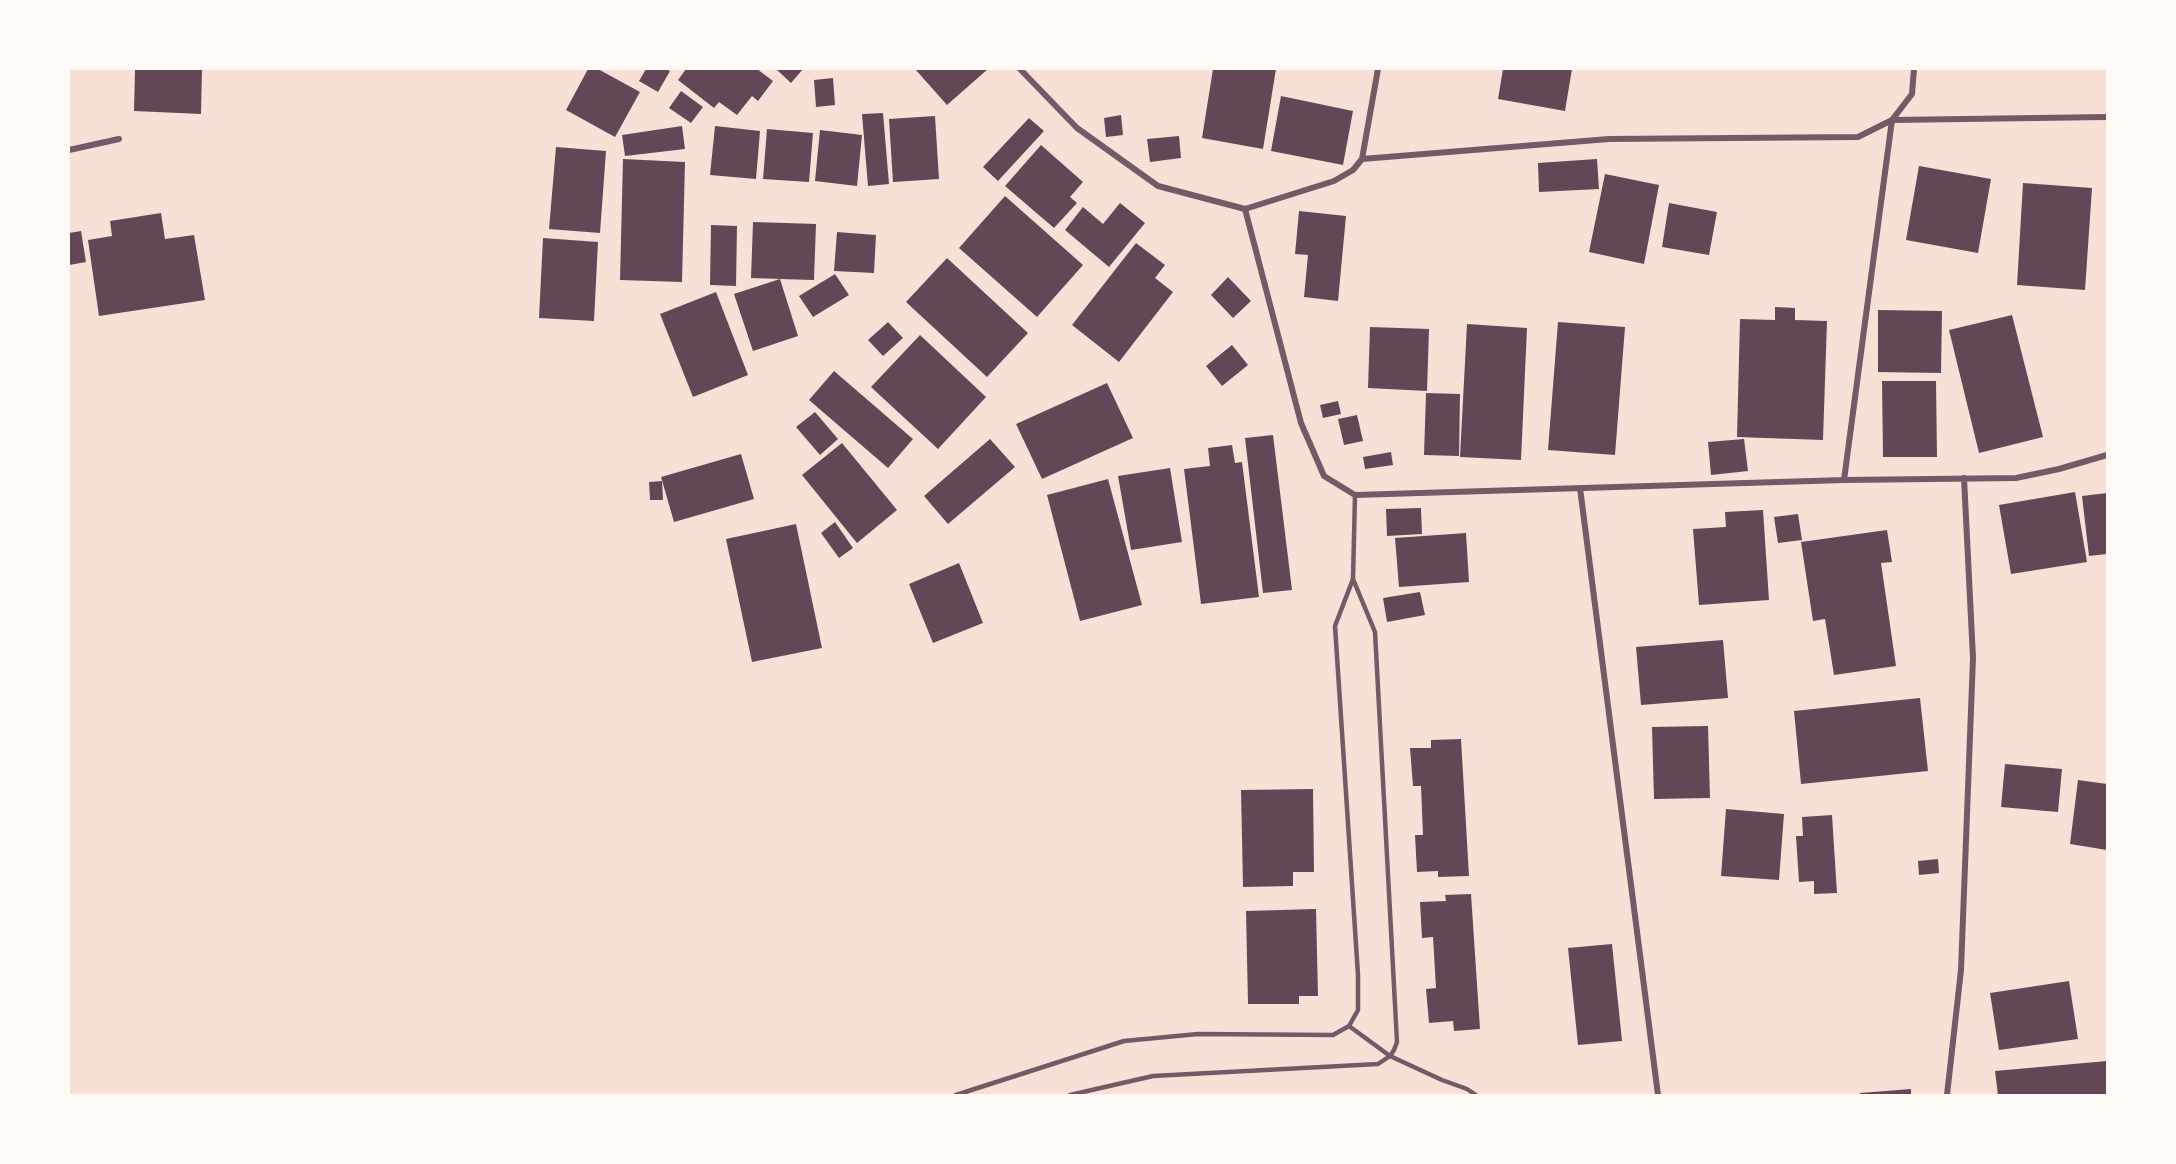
<!DOCTYPE html>
<style>
body{margin:0}
#map{position:relative;width:2176px;height:1164px;overflow:hidden;background:#f7e1d7;font-family:Figtree,sans-serif}
canvas{display:block}
.frame{position:absolute;inset:0;border:70px solid #fffaf5;pointer-events:none}
</style>
<div id="map">
<canvas width="2176" height="1164"></canvas>
<div class="frame"></div>
</div>
<script>
const g = document.querySelector('canvas').getContext('2d');
g.lineJoin = 'round';
function fill(path, color) { g.fillStyle = color; g.fill(path, 'evenodd'); }
const shape = rows => new Path2D(rows.map(r => 'M' + r).join(''));
function stroke(path, color, width, dash) { g.strokeStyle = color; g.lineWidth = width; g.lineCap = dash ? 'butt' : 'round'; g.setLineDash(dash || []); g.stroke(path); }
fill(shape([
 [135,69,202,69,201,114,134,111],
 [588,69,598,69,640,92,615,137,566,110],
 [646,69,666,69,670,71,658,92,639,81],
 [686,69,757,69,773,81,758,101,752,96,737,115,719,102,714,108,678,80],
 [776,69,803,69,791,83],
 [915,69,988,69,947,105],
 [1213,69,1276,69,1263,149,1202,138],
 [1503,69,1572,69,1565,111,1498,99],
 [833,78,835,105,816,107,814,80],
 [681,91,703,107,691,123,669,108],
 [1281,96,1353,111,1343,165,1271,151],
 [883,113,889,184,868,186,862,114],
 [1121,115,1123,135,1106,137,1104,118],
 [935,116,939,179,893,182,889,119],
 [1029,118,1044,131,998,181,983,167],
 [682,126,685,149,625,156,622,135],
 [715,126,760,131,756,179,710,175],
 [767,129,813,133,809,182,763,179],
 [820,130,862,135,857,186,815,181],
 [1179,136,1181,158,1150,162,1147,139],
 [1041,145,1083,182,1070,197,1077,203,1054,228,1005,186],
 [556,147,606,151,600,233,549,229],
 [623,159,685,162,682,282,620,280],
 [1597,159,1599,189,1539,192,1538,163],
 [1919,166,1991,179,1978,253,1906,240],
 [1605,174,1659,185,1644,264,1589,252],
 [2023,183,2092,188,2085,290,2017,285],
 [1005,196,1083,265,1037,317,959,248],
 [1120,203,1145,223,1109,267,1065,230,1083,207,1103,224],
 [1669,203,1717,212,1709,255,1662,247],
 [1299,211,1346,216,1338,301,1304,297,1308,255,1295,254],
 [161,213,165,239,194,235,205,300,99,316,88,240,112,236,110,221],
 [753,222,816,224,814,280,780,279,798,336,753,351,734,294,780,279,751,278],
 [711,225,737,226,736,286,710,285],
 [81,231,86,262,69,265,69,233],
 [837,232,876,235,874,273,834,271],
 [543,238,598,242,594,321,539,318],
 [1136,243,1165,265,1155,278,1173,292,1119,362,1072,325],
 [947,258,1028,333,987,377,906,302],
 [835,274,849,295,813,317,799,296],
 [1228,277,1251,301,1233,318,1211,295],
 [716,292,748,375,693,397,660,314],
 [1775,307,1795,308,1795,320,1827,321,1823,440,1737,437,1740,319,1775,320],
 [1878,310,1942,311,1941,373,1878,372],
 [2012,315,2043,437,1979,453,1949,330],
 [888,322,903,338,883,356,868,340],
 [1558,322,1625,327,1615,455,1548,450],
 [1467,324,1527,328,1521,460,1460,457],
 [1370,327,1429,329,1427,391,1368,388],
 [920,335,986,397,938,449,871,387],
 [1232,345,1248,365,1222,386,1206,366],
 [834,371,913,439,888,468,809,400],
 [1882,381,1936,381,1937,457,1883,457],
 [1107,383,1133,438,1042,479,1016,424],
 [1426,393,1460,394,1459,456,1424,455],
 [1338,401,1341,414,1323,418,1320,405],
 [815,412,838,439,820,455,796,427],
 [1357,415,1363,441,1344,445,1338,419],
 [1273,435,1292,590,1263,593,1245,438],
 [990,439,1015,467,948,524,924,496],
 [1744,439,1748,471,1711,475,1708,442],
 [842,443,897,510,857,543,802,475],
 [1232,445,1235,463,1242,462,1259,597,1201,604,1184,469,1210,466,1208,448],
 [1391,452,1393,465,1365,469,1363,457],
 [741,454,754,499,674,522,661,477],
 [1170,468,1182,542,1131,550,1118,476],
 [1108,479,1142,605,1080,621,1047,495],
 [662,481,663,500,650,500,649,482],
 [2075,492,2087,562,2011,574,1999,505],
 [2107,493,2107,554,2089,556,2082,496],
 [1421,508,1422,534,1387,536,1386,509],
 [1763,510,1769,600,1699,605,1693,529,1726,527,1725,512],
 [1798,514,1802,540,1778,543,1774,517],
 [835,522,853,548,839,558,821,533],
 [796,524,822,648,752,662,726,539],
 [1887,530,1892,562,1881,563,1896,666,1834,675,1825,619,1813,621,1801,542],
 [1466,533,1469,582,1399,587,1395,538],
 [959,563,983,623,933,643,909,584],
 [1420,592,1425,615,1387,622,1383,598],
 [1723,640,1728,698,1641,705,1636,647],
 [1920,698,1928,771,1801,784,1794,711],
 [1708,726,1710,798,1654,799,1652,727],
 [1461,739,1469,876,1438,877,1438,871,1417,872,1415,835,1423,835,1421,786,1413,786,1410,748,1431,748,1431,740],
 [2005,764,2062,769,2058,812,2001,807],
 [2078,780,2107,784,2107,850,2070,844],
 [1313,789,1314,872,1293,872,1293,886,1243,887,1241,790],
 [1726,809,1784,814,1779,880,1721,876],
 [1832,815,1837,893,1814,894,1814,881,1799,882,1796,836,1803,836,1802,817],
 [1938,859,1939,873,1919,875,1918,861],
 [1471,894,1480,1029,1454,1031,1453,1021,1429,1023,1426,989,1436,988,1433,937,1422,938,1420,902,1446,901,1445,895],
 [1316,909,1318,996,1299,996,1299,1004,1248,1004,1246,911],
 [1612,944,1622,1041,1578,1045,1568,948],
 [2069,981,2078,1039,1999,1050,1990,993],
 [2107,1061,2107,1095,1998,1095,1995,1071],
 [1911,1089,1911,1095,1860,1095,1860,1093]
]), '#644757');
stroke(shape([
 [1349,1026,1390,1056,1442,1080,1467,1089,1476,1095],
 [956,1095,1124,1041,1198,1034,1333,1035,1349,1026,1358,1010,1358,975,1335,626,1353,579,1355,495],
 [1070,1095,1153,1076,1378,1064,1390,1056,1394,1050,1397,1042,1375,632,1353,579]
]), '#755966', 4.5);
stroke(shape([
 [1020,69,1077,128,1158,186,1245,209],
 [1378,69,1362,159,1353,170,1334,181,1245,209,1301,423,1324,476,1355,495,1844,480,1892,120,2107,117],
 [69,150,119,139],
 [1362,159,1609,139,1858,137,1892,120,1912,94,1914,69],
 [1844,480,2016,478,2059,469,2107,455],
 [1580,488,1658,1095],
 [1947,1095,1961,970,1973,658,1964,478]
]), '#755966', 6);
</script>
